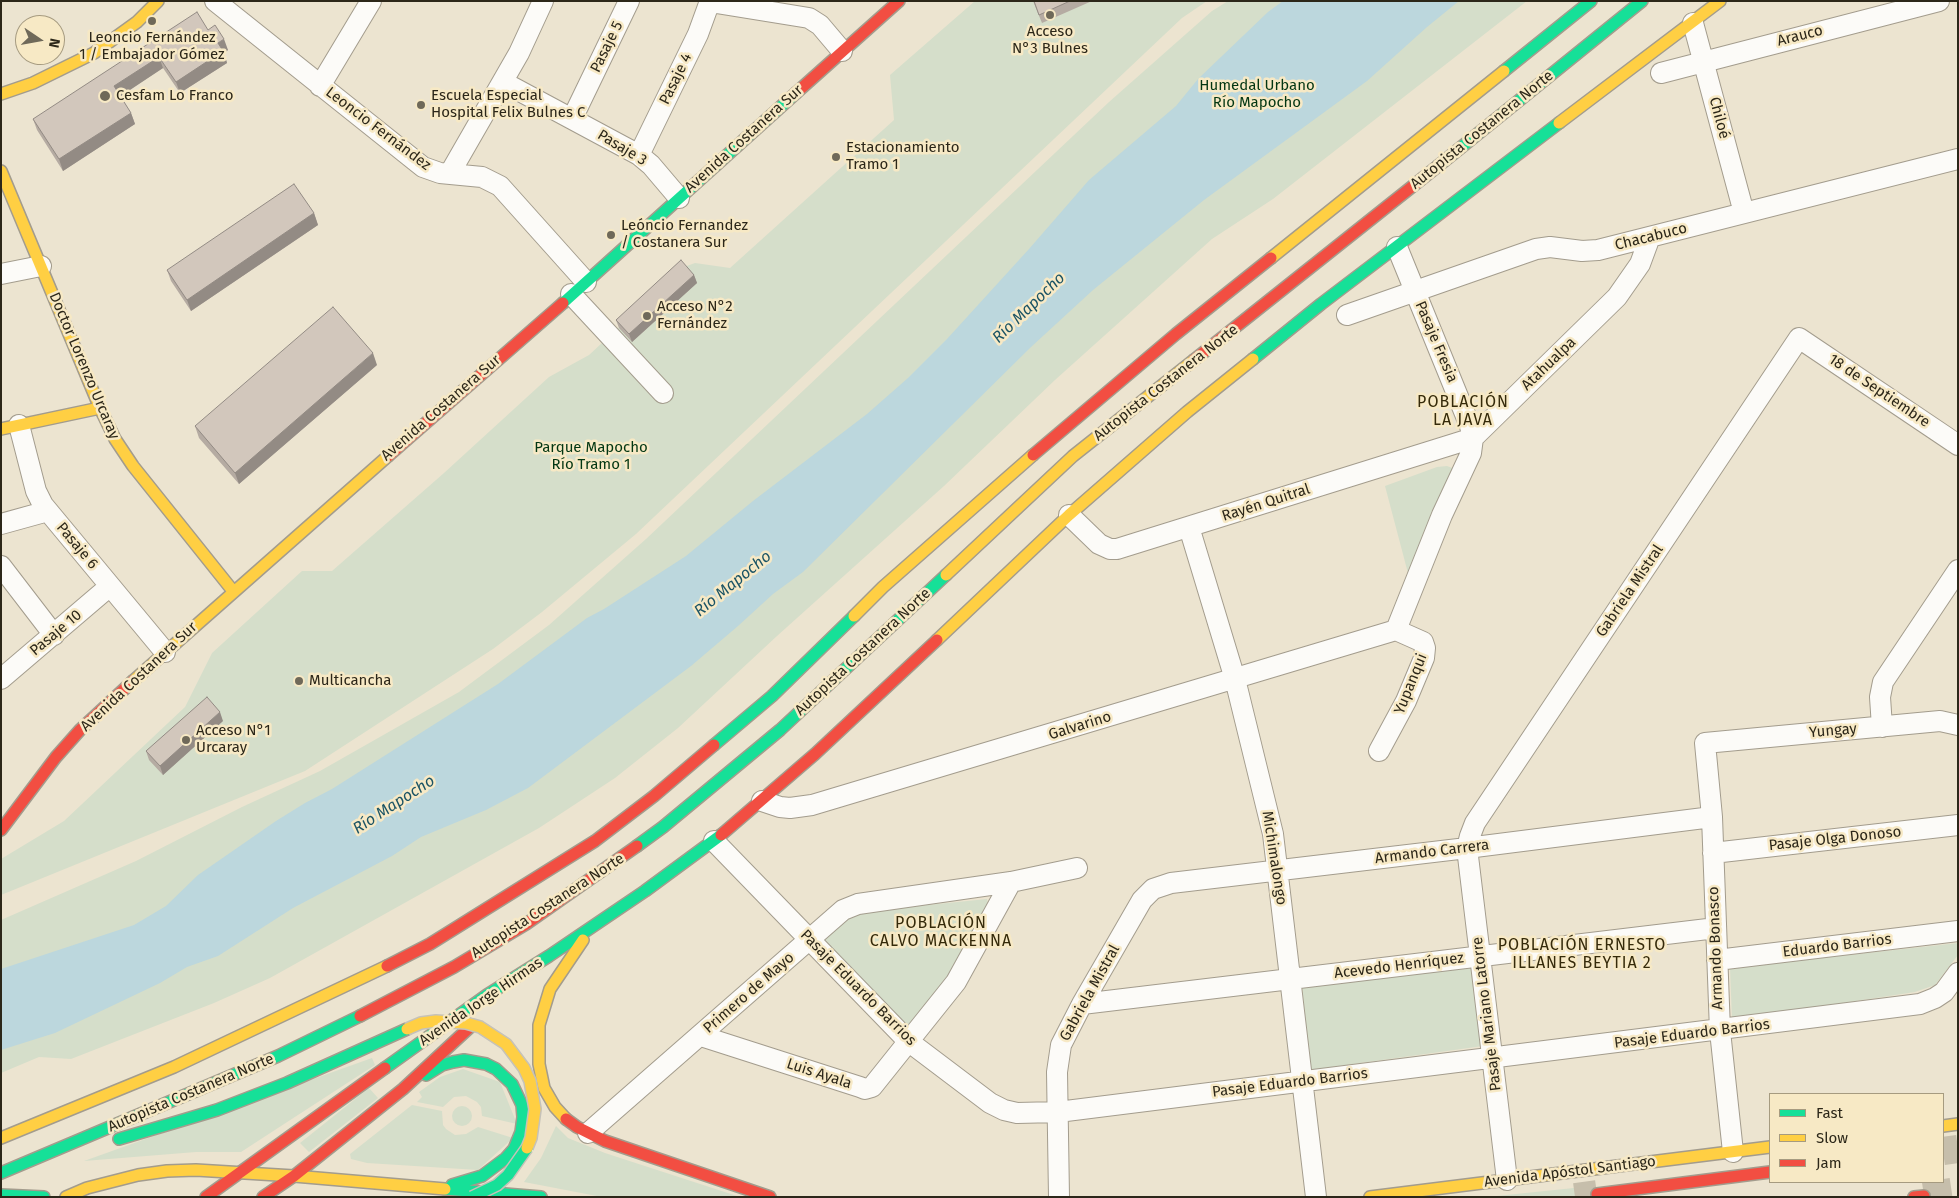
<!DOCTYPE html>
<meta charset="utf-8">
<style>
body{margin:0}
#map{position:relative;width:1959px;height:1198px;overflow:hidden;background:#ece4d0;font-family:"Fira Sans",sans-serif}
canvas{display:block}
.frame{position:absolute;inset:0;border:2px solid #2c2719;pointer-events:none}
.legend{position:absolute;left:1769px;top:1093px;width:175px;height:90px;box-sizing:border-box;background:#f7e9c5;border:1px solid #a69b80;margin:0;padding:6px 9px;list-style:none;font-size:15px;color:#2c2719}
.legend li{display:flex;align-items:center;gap:10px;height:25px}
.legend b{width:25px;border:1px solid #a69b80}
.north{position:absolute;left:15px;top:15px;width:50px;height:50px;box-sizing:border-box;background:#f7e9c5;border:1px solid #a69b80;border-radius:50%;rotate:102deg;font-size:14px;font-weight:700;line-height:20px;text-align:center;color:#2c2719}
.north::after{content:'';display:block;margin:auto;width:18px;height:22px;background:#6f6959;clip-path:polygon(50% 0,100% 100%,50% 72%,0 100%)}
</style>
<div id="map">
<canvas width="1959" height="1198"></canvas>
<div class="frame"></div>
<ul class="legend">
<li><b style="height:6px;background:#16e098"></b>Fast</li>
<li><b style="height:6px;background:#ffcf43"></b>Slow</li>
<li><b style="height:6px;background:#f24e42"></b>Jam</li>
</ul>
<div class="north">N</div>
</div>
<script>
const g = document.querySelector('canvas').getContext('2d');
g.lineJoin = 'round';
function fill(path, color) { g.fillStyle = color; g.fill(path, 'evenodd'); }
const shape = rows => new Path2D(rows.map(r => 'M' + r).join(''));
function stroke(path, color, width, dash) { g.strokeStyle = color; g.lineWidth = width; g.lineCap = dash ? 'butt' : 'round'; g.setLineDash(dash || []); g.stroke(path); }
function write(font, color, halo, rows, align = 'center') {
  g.font = font + ' "Fira Sans",sans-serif'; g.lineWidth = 5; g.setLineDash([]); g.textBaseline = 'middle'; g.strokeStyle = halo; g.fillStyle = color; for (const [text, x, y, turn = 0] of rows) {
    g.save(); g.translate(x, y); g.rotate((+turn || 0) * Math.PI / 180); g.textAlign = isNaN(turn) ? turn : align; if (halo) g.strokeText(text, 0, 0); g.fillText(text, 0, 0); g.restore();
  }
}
fill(shape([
 [975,1,1207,1,1182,18,636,534,542,612,493,649,305,771,1,895,1,859,64,821,185,707,212,653,302,571,332,571,444,473,549,377,589,355,684,267,695,263,730,268,894,120,890,75],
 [1228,1,1527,1,1273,199,1212,239,1055,380,944,486,777,636,678,728,615,778,539,828,270,978,214,1003,71,1059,39,1057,1,1073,1,920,136,861,242,807,320,771,459,692,549,625,646,539,1109,102,1212,11],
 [1447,466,1455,469,1409,577,1385,486,1437,467],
 [987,899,989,908,957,968,908,1028,821,939,848,913],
 [1958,943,1958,955,1935,985,1915,992,1732,1020,1730,968],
 [1474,968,1483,1046,1310,1070,1302,985],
 [372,1058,375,1065,241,1152,196,1152,84,1161],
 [463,1069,500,1082,517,1124,482,1116,481,1107,477,1102,466,1096,454,1097,443,1107,417,1102,422,1097,419,1092,440,1077],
 [369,1088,378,1098,309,1152,300,1143],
 [412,1105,442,1111,443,1125,446,1129,455,1135,466,1134,478,1127,513,1138,478,1170,367,1163,351,1159,350,1154],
 '452 1116a10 10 0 1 1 20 0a10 10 0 1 1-20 0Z',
 [556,1126,568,1138,605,1153,740,1197,602,1197,524,1182,541,1158],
 [1593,1186,1595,1197,1487,1197]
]), '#d5deca');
fill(shape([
 [1283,1,1459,1,1427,27,1367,81,1204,200,1093,290,1031,347,803,572,773,594,738,626,691,666,528,788,486,810,421,837,392,856,293,908,218,956,187,967,160,983,55,1033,1,1050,1,969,134,925,166,906,198,875,276,821,305,803,332,789,498,684,587,618,604,609,686,556,753,501,867,414,908,378,947,339,1029,249,1089,180,1176,106,1198,79,1268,12]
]), '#bcd7dd');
stroke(shape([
 [1943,1151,1958,1149],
 [1924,1196,1958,1191],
 [1575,1197,1597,1194]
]), '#c6beab', 28, [28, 14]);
const street = shape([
 [215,1,423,167,440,173,482,177,500,186,586,282],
 [710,2,809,18,820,25,842,51],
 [1693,23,1744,213],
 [1661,73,1939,1],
 [503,82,639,155,651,165,679,198],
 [320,86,371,1],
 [572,119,629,1],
 [639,155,698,34,710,1],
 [450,173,519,53,543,1],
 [1,274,41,266],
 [571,294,663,393],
 [1347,315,1536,249,1550,247,1582,251,1598,250,1958,159],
 [19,425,36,491,43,505,165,652],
 [1069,515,1099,544,1110,549,1117,549,1473,438,1617,297,1640,264,1650,237],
 [1,524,48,511],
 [1189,527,1235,679,1273,834,1316,1197],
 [1,566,54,635],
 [1396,630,1442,515,1471,453,1473,438,1470,426,1397,247],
 [1,679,110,586],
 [1882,727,1880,697,1883,682,1958,570],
 [1379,751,1406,701,1424,658,1425,648,1423,642,1396,630],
 [762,801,780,807,790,808,812,805,1396,630],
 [714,841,908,1041,990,1103,1004,1110,1017,1113,1058,1112,1920,1004,1935,998,1944,992,1958,973],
 [1713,853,1958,825],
 [1717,960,1958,931],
 [1082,1004,1716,928],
 [701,1036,860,1087,865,1089,872,1087,956,982,1011,882],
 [588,1133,843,910,858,904,1011,882,1077,868],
 [1733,1152,1720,1031,1712,817,1705,743,1940,721,1958,725],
 [1507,1180,1467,848,1470,836,1475,823,1799,338,1958,445],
 [1059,1197,1057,1072,1061,1045,1082,1004,1142,900,1153,889,1171,883,1467,848,1712,817]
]);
const fast = shape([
 [1504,71,1591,1],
 [1438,166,1642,1],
 [563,303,796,93],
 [1253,359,1321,304,1559,123],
 [714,745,772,696,854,616],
 [637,846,663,827,780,730,946,575],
 [385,1068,487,995,549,956,645,891,721,835],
 [426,1075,442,1065,453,1062,464,1060,486,1064,496,1069,512,1084,522,1105,523,1117,521,1132,514,1149,506,1158,482,1176,452,1185],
 [119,1139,217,1110,287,1083,407,1029],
 [1,1173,278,1056,360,1016],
 [445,1189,541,1197],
 [1,1195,44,1197]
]);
const slow = shape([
 [1,94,33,83,94,53,137,22,158,1],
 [1559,123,1720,1],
 [1,171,100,408,115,439,133,466,233,591],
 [1271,258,1504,71],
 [1,429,100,408],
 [946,575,1073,456,1194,360],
 [854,616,883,587,1033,455],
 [937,640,1069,515,1187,412,1253,359],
 [133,681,388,456],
 [566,1119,555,1107,544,1088,539,1064,539,1025,550,989,583,940],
 [1943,1126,1958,1124],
 [1,1138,174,1067,387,966],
 [66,1197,87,1188,138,1175,167,1171,196,1170,294,1176,445,1189],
 [1370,1197,1770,1147]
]);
const jam = shape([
 [796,93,899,1],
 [1194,360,1438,166],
 [1033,455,1176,334,1271,258],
 [388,456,563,303],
 [1,830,56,757,80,730,133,681],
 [721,835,815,754,937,640],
 [387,966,430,944,595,841,654,796,714,745],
 [360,1016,454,967,526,924,637,846],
 [566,1119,577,1127,605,1141,770,1197],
 [1597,1194,1770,1172],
 [206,1197,385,1068],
 [263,1197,294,1176,403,1089,470,1027],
 [1914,1197,1924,1196]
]);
stroke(street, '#a39c8d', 22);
stroke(fast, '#a39c8d', 14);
stroke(slow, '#a39c8d', 14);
stroke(jam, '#a39c8d', 14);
stroke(street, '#fcfbf8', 20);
stroke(fast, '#16e098', 11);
stroke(slow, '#ffcf43', 11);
stroke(jam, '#f24e42', 11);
const fastBridge = shape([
 [472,1197,497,1185,508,1175,527,1148]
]);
const slowBridge = shape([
 [407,1029,421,1023,436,1021,466,1023,480,1027,506,1044,524,1068,530,1081,535,1109,531,1138,527,1148]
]);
stroke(fastBridge, '#c6c2b8', 14, []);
stroke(slowBridge, '#c6c2b8', 14, []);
stroke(fastBridge, '#16e098', 11);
stroke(slowBridge, '#ffcf43', 11);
fill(shape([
 [1033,1,1092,1,1042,23],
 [208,30,228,50,224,53,227,63,180,93,163,68,120,96,131,113,135,124,63,171,37,130,33,119],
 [314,213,318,225,191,311,171,281,167,270],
 [694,275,697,283,632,342,619,328,616,320],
 [377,365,239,484,199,438,195,426],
 [223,721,163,775,149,760,146,751]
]), '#b5aba2');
fill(shape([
 [224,39,228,50,224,53,227,63,180,93,176,82,218,43],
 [159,57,163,68,118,98,114,86],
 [131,113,135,124,63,171,59,159],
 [314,213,318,225,191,311,187,300],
 [694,275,697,283,632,342,629,334],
 [373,353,377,365,239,484,235,473],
 [220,712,223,721,163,775,160,766]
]), '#938b84');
const building = shape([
 [1034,1,1070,1,1039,15,1034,1],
 [197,12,208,30,215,25,224,39,218,43,223,51,176,82,159,57,114,86,131,113,59,159,33,119,197,12],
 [294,184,314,213,187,300,167,270,294,184],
 [681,260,694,275,629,334,616,320,681,260],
 [333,307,373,353,235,473,195,426,333,307],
 [207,697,220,712,160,766,146,751,207,697]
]);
fill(building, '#d2c7bc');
stroke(building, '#938b84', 1);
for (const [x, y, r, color] of [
 [1050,15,5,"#6f6959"],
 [152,21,5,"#6f6959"],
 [105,96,6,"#6f6959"],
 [421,105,5,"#6f6959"],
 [836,157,5,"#6f6959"],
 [611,235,5,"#6f6959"],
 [647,316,5,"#6f6959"],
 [299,681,5,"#6f6959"],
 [186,740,5,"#6f6959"]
]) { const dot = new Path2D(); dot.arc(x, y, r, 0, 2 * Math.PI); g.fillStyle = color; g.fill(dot); stroke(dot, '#f7e9c5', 2); }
write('15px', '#2c2719', '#f7e9c5', [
 ["Acceso",1050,32,"center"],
 ["N°3 Bulnes",1050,49,"center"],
 ["Leoncio Fernández",152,38,"center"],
 ["1 / Embajador Gómez",152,55,"center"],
 ["Cesfam Lo Franco",116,96],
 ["Escuela Especial",431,96],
 ["Hospital Felix Bulnes C",431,113],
 ["Estacionamiento",846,148],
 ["Tramo 1",846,165],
 ["Leóncio Fernandez",621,226],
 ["/ Costanera Sur",621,243],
 ["Acceso N°2",657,307],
 ["Fernández",657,324],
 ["Multicancha",309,681],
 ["Acceso N°1",196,731],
 ["Urcaray",196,748]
], 'left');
write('15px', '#2c2719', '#f7e9c5', [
 ["Arauco",1800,36,-14],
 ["Pasaje 5",607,47,-64],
 ["Pasaje 4",676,79,-64],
 ["Chiloé",1719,118,75],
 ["Leoncio Fernández",378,129,37],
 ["Autopista Costanera Norte",1482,130,-39],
 ["Avenida Costanera Sur",744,139,-42],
 ["Pasaje 3",622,148,31],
 ["Chacabuco",1651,237,-14],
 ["Pasaje Fresia",1436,342,67],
 ["Atahualpa",1549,364,-44],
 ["Doctor Lorenzo Urcaray",84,366,67],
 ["Autopista Costanera Norte",1166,383,-38],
 ["18 de Septiembre",1879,391,34],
 ["Avenida Costanera Sur",441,408,-41],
 ["Rayén Quitral",1266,503,-18],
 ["Pasaje 6",77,546,50],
 ["Gabriela Mistral",1630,591,-56],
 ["Pasaje 10",56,633,-40],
 ["Autopista Costanera Norte",863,652,-43],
 ["Avenida Costanera Sur",139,677,-43],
 ["Yupanqui",1411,684,-68],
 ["Galvarino",1080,726,-17],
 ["Yungay",1833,731,-5],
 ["Pasaje Olga Donoso",1835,839,-6],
 ["Armando Carrera",1432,852,-7],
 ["Michimalongo",1274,858,81],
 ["Autopista Costanera Norte",548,906,-33],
 ["Eduardo Barrios",1837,946,-7],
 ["Armando Bonasco",1716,948,-92],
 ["Acevedo Henríquez",1399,966,-7],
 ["Pasaje Eduardo Barrios",858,988,45],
 ["Primero de Mayo",749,993,-41],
 ["Gabriela Mistral",1090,993,-61],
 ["Avenida Jorge Hirmas",481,1002,-34],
 ["Pasaje Mariano Latorre",1487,1014,-97],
 ["Pasaje Eduardo Barrios",1692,1034,-7],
 ["Luis Ayala",819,1074,18],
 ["Pasaje Eduardo Barrios",1290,1083,-7],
 ["Autopista Costanera Norte",191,1093,-23],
 ["Avenida Apóstol Santiago",1570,1172,-7]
]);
write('15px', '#023612', '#f7e9c5', [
 ["Humedal Urbano",1257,86],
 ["Río Mapocho",1257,103],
 ["Parque Mapocho",591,448],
 ["Río Tramo 1",591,465]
]);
write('italic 16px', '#1b5465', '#f7e9c5', [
 ["Río Mapocho",1029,308,-44],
 ["Río Mapocho",733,584,-39],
 ["Río Mapocho",394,805,-33]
]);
g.letterSpacing = '1px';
write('16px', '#352a0a', '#f7e9c5', [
 ["POBLACIÓN",1463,403],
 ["LA JAVA",1463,421],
 ["POBLACIÓN",941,924],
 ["CALVO MACKENNA",941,942],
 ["POBLACIÓN ERNESTO",1582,946],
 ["ILLANES BEYTIA 2",1582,964]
]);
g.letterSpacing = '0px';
</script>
